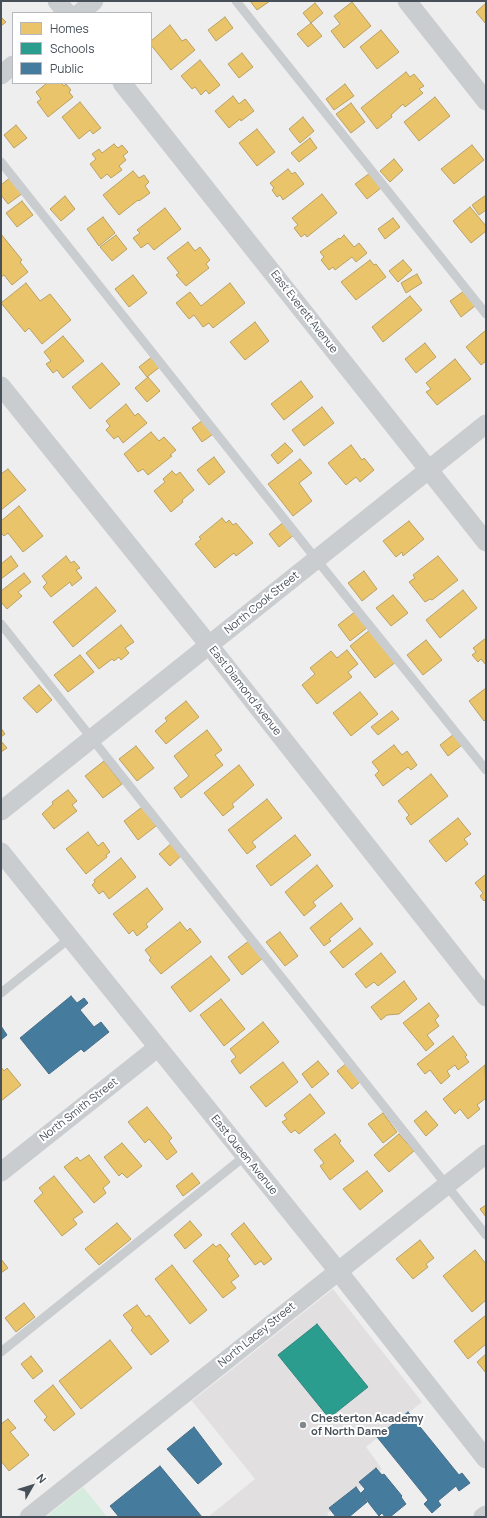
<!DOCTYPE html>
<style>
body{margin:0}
#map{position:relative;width:487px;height:1518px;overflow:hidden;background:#efeeee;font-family:Manrope,sans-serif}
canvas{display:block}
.frame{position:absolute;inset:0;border:2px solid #475059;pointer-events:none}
.legend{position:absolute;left:12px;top:12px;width:140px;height:72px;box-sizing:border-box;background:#fff;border:1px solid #b5b9bd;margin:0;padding:5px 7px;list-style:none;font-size:12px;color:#475059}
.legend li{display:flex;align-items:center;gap:8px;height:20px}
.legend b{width:20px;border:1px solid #b5b9bd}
.north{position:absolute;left:12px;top:1466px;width:40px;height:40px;-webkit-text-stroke:3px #fff;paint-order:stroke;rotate:51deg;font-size:11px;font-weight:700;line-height:16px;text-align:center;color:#475059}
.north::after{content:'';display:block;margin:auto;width:14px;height:18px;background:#475059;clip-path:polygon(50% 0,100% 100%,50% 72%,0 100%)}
</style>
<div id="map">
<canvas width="487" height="1518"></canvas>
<div class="frame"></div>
<ul class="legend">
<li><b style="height:11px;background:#e9c46a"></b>Homes</li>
<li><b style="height:11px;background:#2a9d8f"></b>Schools</li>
<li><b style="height:11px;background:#457b9d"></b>Public</li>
</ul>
<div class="north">N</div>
</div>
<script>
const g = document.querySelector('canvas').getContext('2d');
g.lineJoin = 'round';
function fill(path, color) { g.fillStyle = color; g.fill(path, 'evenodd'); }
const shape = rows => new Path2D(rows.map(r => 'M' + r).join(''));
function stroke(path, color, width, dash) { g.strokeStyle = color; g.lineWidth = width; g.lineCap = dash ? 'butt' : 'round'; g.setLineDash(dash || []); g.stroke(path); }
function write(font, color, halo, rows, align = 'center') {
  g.font = font + ' Manrope,sans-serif'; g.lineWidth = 4; g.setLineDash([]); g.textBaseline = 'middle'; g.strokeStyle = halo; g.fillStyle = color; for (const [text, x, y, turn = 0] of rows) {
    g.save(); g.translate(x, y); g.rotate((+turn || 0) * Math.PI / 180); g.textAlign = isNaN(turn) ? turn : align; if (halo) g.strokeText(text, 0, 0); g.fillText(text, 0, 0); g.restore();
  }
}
fill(shape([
 [333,1289,422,1402,366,1447,382,1469,327,1514,330,1517,208,1517,255,1479,192,1401]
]), '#e1dfdf');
fill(shape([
 [83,1487,107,1517,46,1517]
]), '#d5ecde');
const homes = shape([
 [250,1,270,1,257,10,250,1],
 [352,2,371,26,344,48,331,31,340,24,334,16,352,2],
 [315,3,323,13,311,23,303,13,315,3],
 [486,3,486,24,476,12,486,3],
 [1,17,6,22,1,26,1,17],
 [225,17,233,28,216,41,208,30,225,17],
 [311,23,322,36,308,47,297,34,311,23],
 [170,25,182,41,186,39,195,50,171,70,151,45,151,41,170,25],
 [381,30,399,52,377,69,360,47,381,30],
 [242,53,253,67,239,78,228,64,242,53],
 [200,60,220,85,209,94,206,90,201,95,195,87,192,89,181,76,200,60],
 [406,72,410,77,414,74,424,86,419,89,423,93,405,107,403,104,391,115,392,117,377,129,361,108,406,72],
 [47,83,61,83,64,86,66,84,71,90,69,92,73,97,48,117,37,102,41,99,36,92,47,83],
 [345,84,354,96,334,110,326,99,345,84],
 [233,96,239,104,245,99,254,111,241,121,240,119,229,128,215,111,233,96],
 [435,97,450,116,419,141,404,122,435,97],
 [80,102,101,128,93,134,90,130,79,139,62,117,80,102],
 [351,103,365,122,351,133,336,114,351,103],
 [303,117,314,131,300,143,289,129,303,117],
 [16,125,27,138,14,148,4,135,16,125],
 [257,129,275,152,257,166,239,143,257,129],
 [310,138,317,148,299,162,291,153,310,138],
 [114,144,118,148,122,145,128,152,123,156,126,160,119,166,122,170,111,178,107,174,101,179,90,164,96,159,92,154,99,149,102,153,114,144],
 [472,145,484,160,454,184,441,169,472,145],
 [394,159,403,170,390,182,380,171,394,159],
 [288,169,292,174,295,172,304,184,283,200,280,195,277,197,272,190,274,188,270,183,288,169],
 [133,171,139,178,144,175,149,182,145,186,150,193,139,201,138,200,119,215,103,195,133,171],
 [370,173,381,188,367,199,355,184,370,173],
 [11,177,23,193,8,204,1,195,1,185,11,177],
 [322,194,337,213,307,237,305,234,301,237,294,228,298,225,292,218,322,194],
 [486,195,486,210,479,215,472,205,486,195],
 [65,196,75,209,61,221,50,209,65,196],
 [22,201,33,215,17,227,6,213,22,201],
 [470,207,486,226,486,231,471,243,453,221,470,207],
 [165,208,181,229,154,250,148,243,141,248,133,238,140,233,137,230,165,208],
 [103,217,115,233,99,246,87,229,103,217],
 [393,218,400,227,385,239,378,229,393,218],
 [1,234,22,260,20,262,28,272,12,285,4,275,1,277,1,234],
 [116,235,127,249,112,261,100,247,116,235],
 [344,235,354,247,359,243,367,253,356,262,352,257,335,270,333,267,329,270,321,260,324,257,320,252,339,238,340,239,344,235],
 [188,242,195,251,200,247,210,260,206,264,209,268,186,286,176,275,179,273,167,258,188,242],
 [370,260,374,265,376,264,386,277,356,300,341,282,370,260],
 [403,260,412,270,398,282,389,271,403,260],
 [417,274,422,283,406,293,401,283,417,274],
 [133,275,147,293,129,307,115,289,133,275],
 [26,283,40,301,50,294,71,320,42,344,29,328,25,332,1,303,26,283],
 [230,283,245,303,213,328,209,323,203,327,194,315,189,319,176,303,190,292,201,306,230,283],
 [464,291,475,306,461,317,450,301,464,291],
 [410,296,422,310,383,342,372,327,410,296],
 [255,322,269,341,245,360,230,342,255,322],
 [486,330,486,361,481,365,466,347,486,330],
 [63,336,84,361,63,378,57,370,53,373,46,364,51,361,44,352,63,336],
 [425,343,436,357,416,373,405,359,425,343],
 [153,356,161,366,147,377,139,367,153,356],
 [455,359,471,379,437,405,426,392,431,389,426,383,455,359],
 [102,363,120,384,90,409,72,387,102,363],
 [148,377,160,391,147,402,135,388,148,377],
 [301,381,313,397,284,420,271,404,301,381],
 [126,404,135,416,138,413,147,423,123,443,118,436,114,439,106,430,110,426,106,421,126,404],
 [322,407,334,423,304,446,292,430,322,407],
 [206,418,216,432,202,442,192,428,206,418],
 [151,432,159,441,164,437,176,450,170,455,172,456,148,475,143,469,138,472,124,454,151,432],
 [285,443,293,451,278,464,271,455,285,443],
 [351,445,362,460,364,458,374,470,360,482,356,477,346,485,328,463,351,445],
 [214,457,225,472,209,485,197,470,214,457],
 [300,459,312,473,299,483,312,501,293,516,268,484,300,459],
 [8,469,26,490,1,510,1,474,8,469],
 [172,471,176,475,180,472,194,490,182,500,183,502,171,512,154,491,165,482,163,479,172,471],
 [19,506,43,536,23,552,8,533,4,536,1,533,1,521,19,506],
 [222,518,226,523,229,520,233,525,236,523,253,543,236,556,234,553,215,568,195,544,201,539,199,537,222,518],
 [285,521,295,534,279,547,269,534,285,521],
 [409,521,424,539,403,556,402,552,396,557,383,541,409,521],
 [11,556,18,566,1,579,1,564,11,556],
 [66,556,71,563,74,561,80,568,76,570,82,578,72,586,70,582,51,597,43,587,47,583,42,576,66,556],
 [438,556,458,580,432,600,430,599,425,602,409,582,415,578,413,575,438,556],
 [364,571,377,589,362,601,348,583,364,571],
 [24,573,31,582,18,592,22,596,7,609,1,602,1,591,24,573],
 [96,587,116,611,73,647,53,622,96,587],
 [463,590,477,608,440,638,426,620,463,590],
 [393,595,408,613,391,626,376,608,393,595],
 [356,611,368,627,350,641,338,625,356,611],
 [121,625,134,642,125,648,129,653,121,660,119,657,114,661,112,659,99,669,86,653,121,625],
 [371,629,396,662,375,678,350,646,371,629],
 [486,638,486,665,481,659,478,662,472,655,476,652,473,648,486,638],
 [426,640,442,660,423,675,407,655,426,640],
 [347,650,358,664,348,672,352,677,317,704,302,685,315,674,310,668,331,651,337,658,347,650],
 [80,655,94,672,68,692,54,675,80,655],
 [39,685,52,700,37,713,23,698,39,685],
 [486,688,486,719,484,721,469,701,486,688],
 [360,692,378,714,351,736,333,713,360,692],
 [186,701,199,717,166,744,155,731,167,721,165,718,186,701],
 [392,711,399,719,378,735,371,727,392,711],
 [1,728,5,734,1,737,1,728],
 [207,730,222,750,215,755,223,765,181,798,174,788,189,776,174,756,207,730],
 [454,734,462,745,448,756,440,745,454,734],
 [1,741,7,748,1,752,1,741],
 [394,745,402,755,407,751,417,765,411,770,408,767,383,786,375,775,379,771,372,762,394,745],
 [136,746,154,768,137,781,119,759,136,746],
 [104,761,122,784,103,798,85,776,104,761],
 [239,765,254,785,232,804,234,807,223,816,204,793,239,765],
 [431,774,448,796,411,825,406,818,409,815,398,801,431,774],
 [68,790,77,801,72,805,77,811,54,829,42,814,53,804,52,802,68,790],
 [267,799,282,818,252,842,256,847,247,854,228,830,267,799],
 [142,807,156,826,138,840,124,821,142,807],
 [458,818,471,834,464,839,468,844,446,862,429,841,458,818],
 [88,832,98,846,103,842,110,852,106,855,107,857,86,874,66,849,88,832],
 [295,835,311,855,271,886,256,866,295,835],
 [173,842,183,854,170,866,159,854,173,842],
 [121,858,136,877,109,899,103,891,99,894,92,885,95,882,94,880,121,858],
 [317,865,333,886,313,902,316,906,304,916,285,892,317,865],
 [486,874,486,899,484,901,480,896,483,893,475,883,486,874],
 [147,888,163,909,146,924,148,927,137,936,133,930,129,934,113,914,147,888],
 [341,903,353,919,329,939,331,941,324,946,310,928,341,903],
 [180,922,187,931,190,928,201,942,161,974,149,960,151,958,145,950,180,922],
 [360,928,373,944,343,968,330,952,360,928],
 [280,932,298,956,285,966,266,942,280,932],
 [250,940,263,958,242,975,228,957,250,940],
 [381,953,396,972,378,986,374,982,366,988,355,974,381,953],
 [211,956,230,980,190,1012,171,987,211,956],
 [404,981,417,999,399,1014,387,1015,381,1020,371,1007,404,981],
 [221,999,245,1029,224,1046,200,1015,221,999],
 [429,1003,439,1016,435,1020,439,1026,427,1035,434,1044,426,1051,403,1023,429,1003],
 [263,1022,279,1042,240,1074,231,1061,236,1057,230,1049,263,1022],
 [453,1036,467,1055,465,1057,469,1062,458,1070,455,1065,447,1071,450,1076,441,1084,430,1070,425,1074,417,1064,453,1036],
 [318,1061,329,1074,312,1088,302,1074,318,1061],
 [283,1062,298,1082,266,1107,250,1087,283,1062],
 [347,1063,361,1081,352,1089,337,1071,347,1063],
 [485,1065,486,1098,477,1105,480,1109,468,1119,460,1109,455,1114,443,1099,485,1065],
 [1,1067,4,1071,7,1068,21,1085,1,1101,1,1067],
 [310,1094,325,1113,299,1134,295,1130,291,1133,282,1122,287,1119,284,1115,310,1094],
 [147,1107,172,1138,169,1141,177,1152,167,1160,149,1139,145,1143,128,1122,147,1107],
 [426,1111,438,1125,426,1136,414,1121,426,1111],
 [383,1113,397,1132,383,1143,368,1124,383,1113],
 [335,1134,341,1141,339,1143,354,1161,330,1180,320,1166,324,1163,314,1150,335,1134],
 [399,1134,414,1151,389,1172,374,1155,399,1134],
 [122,1143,142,1166,127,1178,122,1173,119,1176,104,1157,122,1143],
 [89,1155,110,1182,103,1188,106,1193,94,1203,64,1167,77,1157,80,1161,89,1155],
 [367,1171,383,1191,360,1210,343,1189,367,1171],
 [192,1173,200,1183,183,1196,176,1186,192,1173],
 [54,1176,83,1212,73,1219,77,1224,62,1236,34,1201,43,1193,39,1188,54,1176],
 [486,1205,486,1217,480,1209,486,1205],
 [190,1221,202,1235,185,1249,174,1235,190,1221],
 [117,1223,131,1239,99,1265,85,1249,117,1223],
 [244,1223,272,1259,264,1265,261,1261,255,1265,231,1234,244,1223],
 [420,1240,434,1258,426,1264,428,1267,413,1279,396,1259,420,1240],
 [213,1244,216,1247,220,1244,230,1256,227,1259,239,1276,231,1282,236,1288,223,1298,193,1261,213,1244],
 [475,1250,486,1264,486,1300,472,1312,443,1276,475,1250],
 [1,1259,8,1268,1,1273,1,1259],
 [172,1265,207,1310,190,1324,155,1279,172,1265],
 [24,1303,35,1317,16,1332,5,1318,24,1303],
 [137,1305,146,1317,149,1315,169,1341,151,1355,131,1330,133,1328,123,1315,137,1305],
 [486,1315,486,1344,468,1359,454,1341,486,1315],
 [110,1340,132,1368,81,1409,59,1381,110,1340],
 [486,1354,486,1373,477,1362,486,1354],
 [31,1356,43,1371,33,1379,21,1364,31,1356],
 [53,1385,75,1414,54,1431,44,1420,47,1417,34,1401,53,1385],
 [8,1419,16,1428,10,1432,29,1455,9,1471,1,1461,1,1424,8,1419]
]);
fill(homes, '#e9c46a');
stroke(homes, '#b8a165', 1);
const schools = shape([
 [317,1324,368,1387,329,1418,278,1355,317,1324]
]);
fill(schools, '#2a9d8f');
stroke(schools, '#33867f', 1);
const public = shape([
 [71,996,77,1003,84,998,88,1003,80,1010,94,1027,101,1022,109,1032,84,1052,81,1049,49,1074,20,1038,71,996],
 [1,1026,7,1035,1,1040,1,1026],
 [408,1412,459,1475,462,1473,470,1483,459,1491,456,1486,438,1501,441,1505,432,1513,424,1504,428,1500,377,1437,408,1412],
 [194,1427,222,1464,198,1484,167,1449,194,1427],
 [160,1466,202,1517,119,1517,110,1506,160,1466],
 [376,1468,382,1475,384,1474,402,1496,401,1497,406,1504,390,1517,385,1517,382,1513,379,1516,361,1493,365,1489,359,1482,376,1468],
 [356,1487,367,1502,349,1517,336,1517,329,1508,356,1487]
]);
fill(public, '#457b9d');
stroke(public, '#466e89', 1);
stroke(shape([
 [236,1,486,314],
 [1,162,316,559,486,770],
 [1,624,486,1235],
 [1,993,70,938],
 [1,1352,245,1156]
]), '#cacdcf', 9);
stroke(shape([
 [57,1,67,13],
 [407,1,486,101],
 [80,13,94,1],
 [1,75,13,65],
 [122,83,486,542],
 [1,386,209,645,486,997],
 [1,811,486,424],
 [1,852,338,1271,486,1459],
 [1,1172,157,1048],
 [29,1517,486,1154],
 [483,1517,486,1515]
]), '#cacdcf', 19);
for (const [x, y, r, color] of [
 [303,1425,4,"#82878d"]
]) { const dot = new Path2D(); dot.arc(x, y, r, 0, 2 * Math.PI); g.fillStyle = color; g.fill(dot); stroke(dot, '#fff', 1.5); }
write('11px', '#475059', '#fff', [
 ["East Everett Avenue",304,312,52],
 ["North Cook Street",262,603,-39],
 ["East Diamond Avenue",245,691,52],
 ["North Smith Street",79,1110,-38],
 ["East Queen Avenue",244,1155,51],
 ["North Lacey Street",257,1335,-39]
]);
write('bold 11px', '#475059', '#fff', [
 ["Chesterton Academy",311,1419],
 ["of North Dame",311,1432]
], 'left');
</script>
